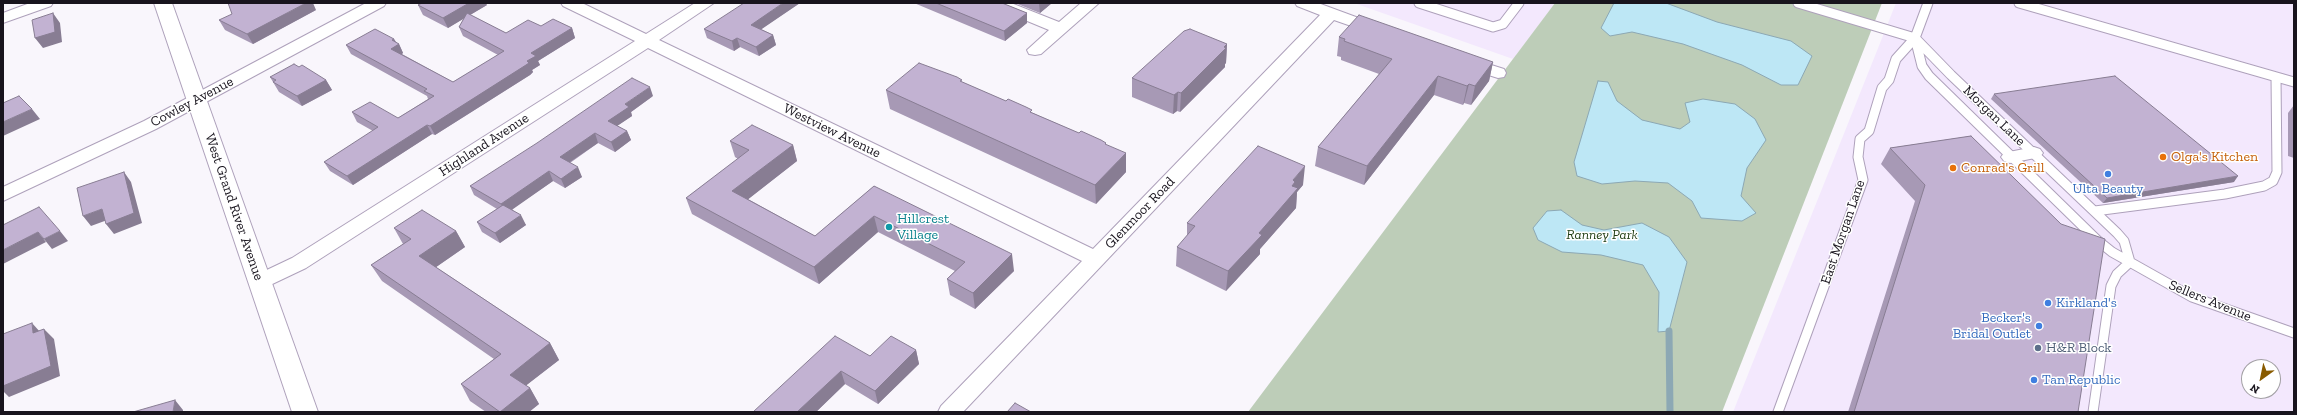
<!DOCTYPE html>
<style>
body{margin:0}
#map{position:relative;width:2297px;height:415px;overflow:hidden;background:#f9f6fc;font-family:"Zilla Slab",serif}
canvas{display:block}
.frame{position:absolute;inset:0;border:4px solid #18141d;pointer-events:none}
.north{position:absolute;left:2241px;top:359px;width:40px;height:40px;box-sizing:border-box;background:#fff;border:1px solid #a3a1a5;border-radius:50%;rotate:213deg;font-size:11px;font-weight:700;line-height:16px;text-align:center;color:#18141d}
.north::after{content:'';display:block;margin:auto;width:14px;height:18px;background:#895b00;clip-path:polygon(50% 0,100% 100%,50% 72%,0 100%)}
</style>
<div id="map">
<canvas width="2297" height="415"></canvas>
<div class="frame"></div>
<div class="north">N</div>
</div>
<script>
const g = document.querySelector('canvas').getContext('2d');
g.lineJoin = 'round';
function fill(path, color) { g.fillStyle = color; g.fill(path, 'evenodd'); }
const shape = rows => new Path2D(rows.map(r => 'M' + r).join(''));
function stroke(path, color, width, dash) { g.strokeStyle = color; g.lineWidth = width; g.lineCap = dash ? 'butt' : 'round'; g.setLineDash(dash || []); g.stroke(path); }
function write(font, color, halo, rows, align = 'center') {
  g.font = font + ' "Zilla Slab",serif'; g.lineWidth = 3; g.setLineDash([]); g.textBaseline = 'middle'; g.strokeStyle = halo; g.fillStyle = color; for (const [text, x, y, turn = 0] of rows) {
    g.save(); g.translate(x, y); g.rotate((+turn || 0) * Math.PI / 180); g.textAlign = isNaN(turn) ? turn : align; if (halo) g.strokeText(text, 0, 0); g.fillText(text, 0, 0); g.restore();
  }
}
fill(shape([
 [1354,3,1555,3,1513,59],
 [1896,3,2294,3,2294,412,1733,412],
 [2249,367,2273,367,2273,391,2249,391]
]), '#f3e8fd');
fill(shape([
 [1555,3,1882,3,1722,412,1248,412]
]), '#bdcdb8');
const water = shape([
 [1614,3,1666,3,1717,22,1791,41,1812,56,1798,85,1781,85,1742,65,1683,44,1632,32,1610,36,1601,28,1614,3],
 [1598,81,1608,82,1617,101,1642,120,1680,129,1690,122,1685,103,1703,99,1735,104,1755,119,1766,140,1747,168,1741,196,1756,213,1742,221,1701,218,1692,201,1668,183,1635,181,1602,184,1577,176,1574,162,1598,81],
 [1561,210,1582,225,1604,230,1642,223,1669,237,1687,262,1669,331,1658,332,1659,292,1643,265,1601,255,1562,252,1538,240,1533,228,1547,211,1561,210]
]);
fill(water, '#bde7f5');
stroke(water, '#8ca8b4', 1);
stroke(shape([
 [1669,331,1670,412]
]), '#8ca8b4', 7);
const lane = shape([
 [1419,3,1493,27,1503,24,1519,3],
 [1798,3,1915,38,1951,75,2117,233,2124,241,2130,262],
 [1928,3,1915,38,1922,66,1929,76,2097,240,2112,252,2192,297,2294,333],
 [2019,3,2294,82],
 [2095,211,2225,194,2264,186,2273,181,2277,172,2276,77],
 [1778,412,1863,180,1858,157,1860,139,1869,131,1882,88,1889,80,1896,59,1915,38],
 [2093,412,2111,286,2117,274,2130,262]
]);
const street = shape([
 [30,3,53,3,51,6,3,23,3,13,30,3],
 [366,3,386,3,384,6,156,129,3,201,3,187,144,121,366,3],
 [561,3,582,3,646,34,695,3,714,3,659,40,1093,249,1320,15,1297,6,1295,3,1318,3,1383,27,1385,30,1383,33,1377,35,1334,20,963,412,938,412,941,406,1082,261,648,48,306,268,266,287,259,289,252,287,249,282,252,277,292,258,635,41,563,6,561,3],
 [989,3,1011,3,1059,22,1081,3,1099,3,1041,54,1035,55,1029,54,1027,50,1049,30,991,6,989,3],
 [1466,57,1504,69,1506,73,1504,77,1498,78,1460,66,1458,62,1460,58,1466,57],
 [2034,147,2040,149,2043,153,2040,157,2010,163,2004,161,2001,157,2004,153,2034,147]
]);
const primary = shape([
 [154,3,172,3,318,412,292,412,154,3]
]);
stroke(lane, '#aea1bb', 11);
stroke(street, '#aea1bb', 2);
stroke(primary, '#aea1bb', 2);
stroke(lane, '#fff', 9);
fill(street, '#fff');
fill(primary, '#fff');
fill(shape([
 [800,3,761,29,773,35,776,45,759,56,740,47,734,51,707,38,704,29],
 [914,3,1002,3,1027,13,1027,23,1005,41],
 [1015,3,1052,3,1040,13],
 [418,5,487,5,470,15,506,33,541,26,572,28,575,38,538,61,540,65,532,70,533,72,530,75,435,135,432,134,353,185,330,171,324,162,373,131,357,122,352,112,398,118,428,99,427,96,351,54,346,45,394,39,397,43,399,44,403,53,402,54,453,82,498,55,463,36,459,27,464,18,448,28,423,15],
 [316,10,253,44,225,30,219,20],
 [1339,37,1493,62,1489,81,1471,105,1464,103,1463,105,1434,95,1364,185,1315,166,1318,147,1379,74,1341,60,1341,57,1337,56],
 [1227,44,1226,63,1225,64,1225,67,1180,112,1177,111,1173,114,1132,97,1132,78],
 [299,67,326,80,332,90,302,106,279,92,270,77],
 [962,82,1106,145,1126,172,1096,204,890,109,886,90],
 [1994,94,2234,182,2103,203,1991,99],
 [653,96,631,112,632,116,617,126,627,131,631,140,615,152,598,143,570,163,582,177,565,188,553,181,512,209,526,225,500,243,482,232,477,222,497,209,474,195,470,186],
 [2294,105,2294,158,2288,156,2288,113],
 [1971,136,2078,412,1848,412,1915,201,1881,164,1890,148],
 [730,141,793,145,797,161,748,199,815,236,874,186,1014,271,975,309,950,295,947,279,955,271,878,232,819,284,692,214,686,198,738,159,735,157],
 [1303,185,1297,192,1296,208,1260,249,1260,254,1226,291,1176,266,1177,247,1187,236,1187,223],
 [394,228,456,231,465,247,436,267,550,343,559,360,526,385,530,388,539,404,529,412,486,412,470,401,461,384,494,359,382,281,371,265,403,244],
 [916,350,919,364,878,404,845,384,816,412,753,412,870,356]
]), '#a799b5');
fill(shape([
 [306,3,313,3,316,10,253,44,247,34],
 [469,3,486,3,487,5,448,28,443,18],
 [783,3,800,3,753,35,751,25],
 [1039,3,1052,3,1040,13],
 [53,13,60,23,62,42,43,48,35,38],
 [1027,13,1027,23,1005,41,1004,31],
 [572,28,575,38,538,61,540,65,532,70,533,72,530,75,435,135,430,126,527,61,531,53],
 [773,35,776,45,759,56,756,47],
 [737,38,740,47,734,51,732,41],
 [394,39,397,45,399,44,403,53,396,58,391,49,392,40],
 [1227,44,1226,63,1225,64,1225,67,1180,112,1181,93],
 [1493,62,1489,81,1471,105,1475,86],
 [1438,76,1434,95,1364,185,1367,166],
 [326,80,332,90,302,106,297,96],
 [1469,84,1464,103,1463,105,1467,86],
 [650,87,653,96,631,112,632,116,611,130,608,121,625,104],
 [1178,92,1177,111,1173,114,1174,95],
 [32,109,40,119,3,136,3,122],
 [427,125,432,134,353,185,347,176],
 [627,131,631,140,615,152,611,142],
 [595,133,598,143,564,166,560,157],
 [793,145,797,161,737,208,732,191],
 [1126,153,1126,172,1096,204,1095,185],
 [1305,166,1303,185,1297,192,1296,208,1260,249,1260,254,1226,291,1228,271,1259,233,1293,180],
 [578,167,582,177,565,188,561,179],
 [549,171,553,181,506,214,501,204],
 [124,172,131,182,142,223,114,234,106,224],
 [2238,176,2234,182,2103,203,2107,198],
 [102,209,110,219,91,226,83,216],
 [521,215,526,225,500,243,495,233],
 [874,216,878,232,819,284,814,267],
 [60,231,68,241,52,249,44,239],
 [456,231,465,247,429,272,419,256],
 [38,232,46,242,3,264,3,250],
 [1012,254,1014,271,975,309,973,293],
 [32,323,41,333,33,333],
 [44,329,54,339,60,376,9,397,3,391,3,386],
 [550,343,559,360,519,391,510,375],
 [916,350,919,364,878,404,875,391],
 [841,371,845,384,816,412,797,412],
 [530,388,539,404,529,412,500,412],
 [175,400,183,410,183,412,173,412]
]), '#887d93');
const building = shape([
 [228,3,306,3,247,34,219,20,232,14,228,3],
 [422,3,469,3,443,18,418,5,422,3],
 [744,3,783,3,751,25,773,35,756,47,737,38,732,41,704,29,744,3],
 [936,3,1002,3,1027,13,1004,31,936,3],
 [53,13,55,32,35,38,32,20,53,13],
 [467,13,506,33,528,20,541,26,553,19,572,28,531,53,536,56,527,61,529,63,526,65,430,126,427,125,347,176,324,162,378,127,352,112,370,102,398,118,434,96,424,91,427,89,346,45,375,29,394,39,392,40,399,44,391,49,453,82,504,51,459,27,467,13],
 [1359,15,1493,62,1475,86,1469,84,1467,86,1438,76,1367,166,1318,147,1392,59,1344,41,1345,39,1339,37,1359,15],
 [1190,29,1227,44,1224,47,1226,48,1181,93,1178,92,1174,95,1132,78,1184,31,1190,29],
 [919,63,957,77,962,80,960,81,1006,101,1008,99,1026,107,1032,110,1030,112,1079,133,1081,131,1101,140,1106,143,1105,144,1126,153,1095,185,886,90,919,63],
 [294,64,299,67,302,65,326,80,297,96,273,82,276,80,270,77,294,64],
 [2115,76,2238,176,2107,198,1994,94,2115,76],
 [632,78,650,87,625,104,629,107,608,121,627,131,611,142,595,133,560,157,578,167,561,179,549,171,501,204,470,186,537,143,632,78],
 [19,96,32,109,3,122,3,103,19,96],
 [752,125,793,145,732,191,815,236,874,186,1012,254,973,293,947,279,965,262,874,216,814,267,686,198,749,150,730,141,752,125],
 [1971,136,2061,224,2105,239,2078,412,1854,412,1925,185,1890,148,1971,136],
 [1258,146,1305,166,1293,180,1295,182,1292,186,1298,188,1259,233,1262,235,1228,271,1177,247,1195,226,1187,223,1258,146],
 [124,172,134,213,106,224,102,209,83,216,77,188,124,172],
 [503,205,521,215,495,233,477,222,503,205],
 [39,207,60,231,44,239,38,232,3,250,3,225,39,207],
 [422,210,456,231,419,256,550,343,510,375,530,388,500,412,461,384,501,354,371,265,411,239,394,228,422,210],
 [32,323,33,333,44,329,51,366,3,386,3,334,32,323],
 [835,336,870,356,891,336,916,350,875,391,841,371,797,412,753,412,835,336],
 [175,400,173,412,133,412,175,400],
 [1015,403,1031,412,1007,412,1015,403]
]);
fill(building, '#c2b2d2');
stroke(building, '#887d93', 1);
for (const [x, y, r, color] of [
 [2163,157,4,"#e8710a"],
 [1953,168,4,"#e8710a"],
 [2108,174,4,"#3f7fe0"],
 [889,227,4,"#0f9aa8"],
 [2048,303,4,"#3f7fe0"],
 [2039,326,4,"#3f7fe0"],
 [2038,348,4,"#5c6f8a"],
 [2034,380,4,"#3f7fe0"]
]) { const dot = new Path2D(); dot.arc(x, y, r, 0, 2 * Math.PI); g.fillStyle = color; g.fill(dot); stroke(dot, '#fff', 1.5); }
write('14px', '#18141d', '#fff', [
 ["Cowley Avenue",192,102,-28],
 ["Morgan Lane",1994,116,44],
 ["Westview Avenue",832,131,26],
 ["Highland Avenue",484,145,-33],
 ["West Grand River Avenue",234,207,71],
 ["Glenmoor Road",1140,213,-46],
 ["East Morgan Lane",1843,232,-71],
 ["Sellers Avenue",2210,301,22]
]);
write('14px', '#c56008', '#fff', [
 ["Olga's Kitchen",2171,157],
 ["Conrad's Grill",1961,168]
], 'left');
write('14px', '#366cbe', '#fff', [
 ["Ulta Beauty",2108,189,"center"],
 ["Kirkland's",2056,303],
 ["Becker's",2031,318,"right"],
 ["Bridal Outlet",2031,334,"right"],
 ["Tan Republic",2042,380]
], 'left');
write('14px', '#0d838f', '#fff', [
 ["Hillcrest",897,219],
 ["Village",897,235]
], 'left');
write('italic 14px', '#1d3b10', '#fff', [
 ["Ranney Park",1602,235]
]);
write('14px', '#4e5e75', '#fff', [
 ["H&R Block",2046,348]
], 'left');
</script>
